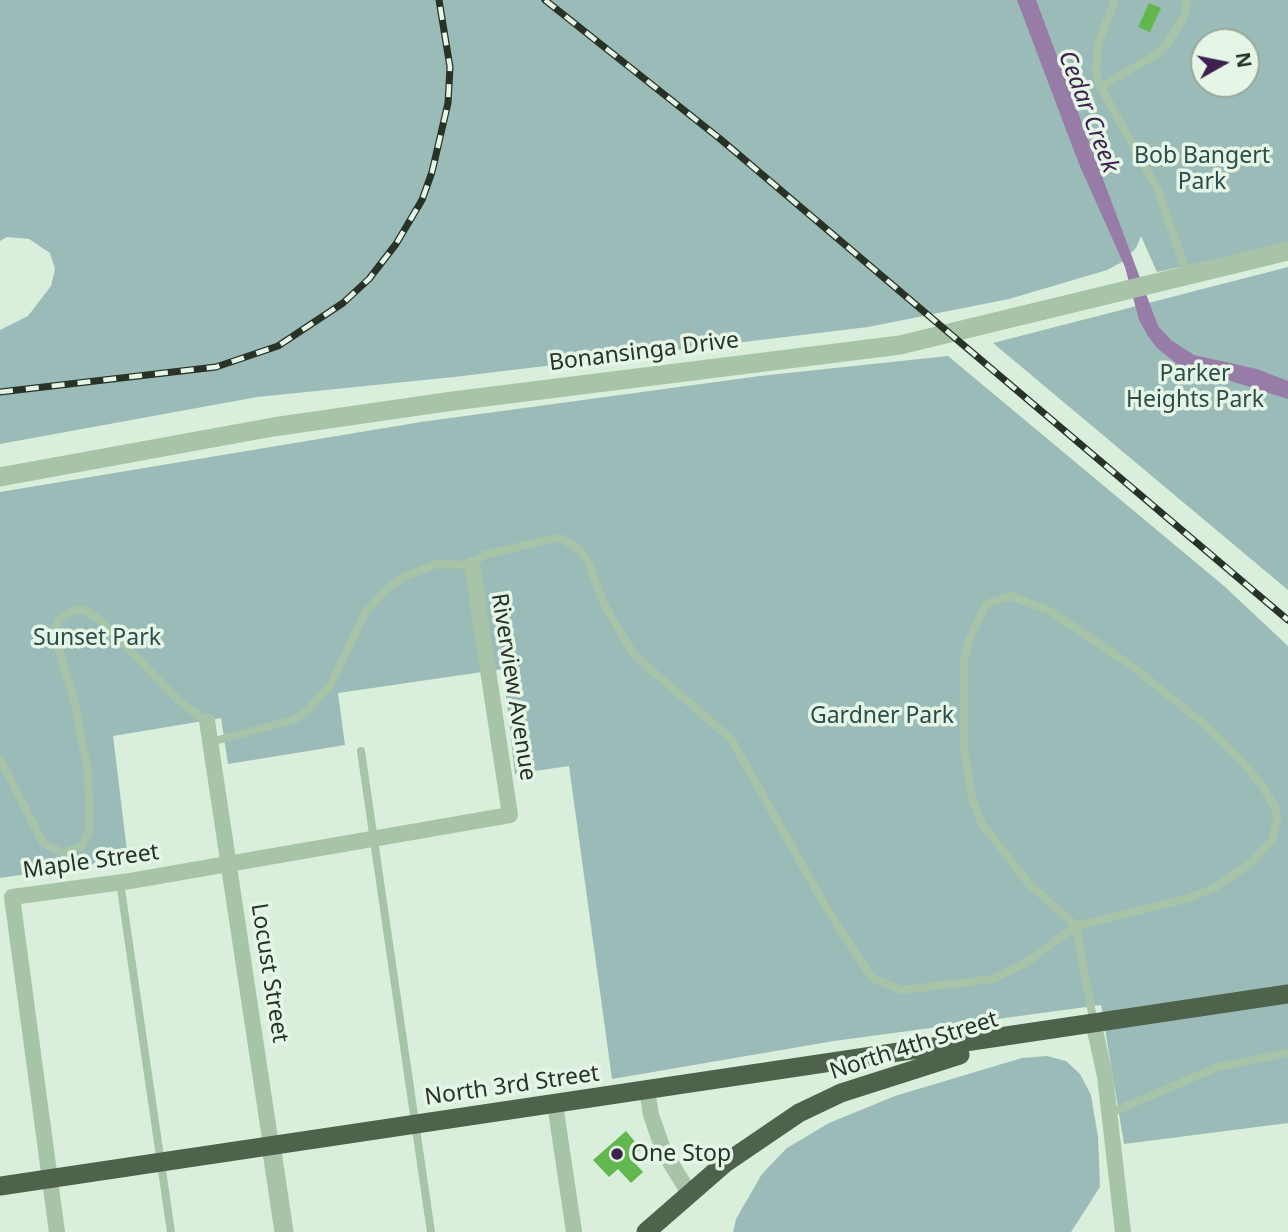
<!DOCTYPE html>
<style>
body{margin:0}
#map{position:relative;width:1288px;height:1232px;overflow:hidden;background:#d9eedb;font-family:"Noto Sans",sans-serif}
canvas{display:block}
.north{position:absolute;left:1190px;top:28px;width:70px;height:70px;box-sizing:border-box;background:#e5f6e7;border:2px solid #99a89a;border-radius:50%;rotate:81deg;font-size:19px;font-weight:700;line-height:28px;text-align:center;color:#283227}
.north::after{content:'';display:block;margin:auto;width:24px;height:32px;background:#3e214e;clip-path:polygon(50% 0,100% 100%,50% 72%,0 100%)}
</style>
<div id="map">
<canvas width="1288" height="1232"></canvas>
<div class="north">N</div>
</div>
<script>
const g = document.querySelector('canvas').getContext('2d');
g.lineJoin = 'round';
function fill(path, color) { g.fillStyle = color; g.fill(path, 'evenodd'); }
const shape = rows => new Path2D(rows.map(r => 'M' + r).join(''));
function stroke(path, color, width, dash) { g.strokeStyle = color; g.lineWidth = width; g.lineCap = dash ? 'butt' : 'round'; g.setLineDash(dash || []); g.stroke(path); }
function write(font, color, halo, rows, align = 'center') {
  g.font = font + ' "Noto Sans",sans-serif'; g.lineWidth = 7; g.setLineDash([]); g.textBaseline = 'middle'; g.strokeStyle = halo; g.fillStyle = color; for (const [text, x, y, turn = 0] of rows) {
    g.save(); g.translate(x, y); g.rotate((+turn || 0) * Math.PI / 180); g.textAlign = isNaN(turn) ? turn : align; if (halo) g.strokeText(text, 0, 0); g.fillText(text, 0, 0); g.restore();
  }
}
fill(shape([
 [0,0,1288,0,1288,244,1157,272,1141,236,1136,248,1122,262,1107,270,1009,299,868,327,454,377,257,397,0,444,0,330,28,316,51,286,55,269,50,253,29,239,7,237,0,241],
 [1204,42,1246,42,1246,84,1204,84],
 [1288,267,1288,590,993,343],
 [948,356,1224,586,1288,646,1288,1123,1124,1144,1101,1005,834,1041,612,1079,569,766,515,774,503,669,338,693,345,745,228,764,221,718,113,736,128,859,0,878,0,492,421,422,760,376],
 [1047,1056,1066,1061,1080,1074,1091,1095,1098,1137,1100,1187,1071,1232,733,1232,736,1219,762,1174,787,1148,829,1123,895,1096,1022,1058]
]), '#9bbbb8');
fill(shape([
 [1017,0,1036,0,1158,326,1171,340,1194,355,1257,369,1288,381,1288,399,1177,364,1157,348,1148,336,1139,320,1125,267,1079,164]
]), '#967ca7');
fill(shape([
 [1149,3,1161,8,1150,32,1138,27],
 [626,1131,641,1149,630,1158,643,1172,631,1183,618,1169,609,1177,593,1160]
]), '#62b74e');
stroke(shape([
 [1115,0,1098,44,1096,70,1099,84,1158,190,1187,274],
 [1100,87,1156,55,1167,44,1184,17,1187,0],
 [1010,596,1050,611,1132,666,1210,729,1238,757,1261,784,1276,809,1277,821,1272,840,1251,863,1214,888,1186,899,1076,926,1029,884,982,824,972,799,964,751,964,660,969,640,986,604,1010,596],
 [211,742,293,720,306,712,330,686,365,613,388,588,404,577,437,564,472,565,484,555,555,538,563,539,579,549,588,562,604,604,634,655,731,739,827,909,872,978,902,990,993,979,1027,962,1076,926,1094,1024],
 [361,751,431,1232],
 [0,759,43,843,63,853,82,846,90,829,88,773,75,704,54,632,59,619,75,610,84,610,100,620,180,702,207,721],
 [120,882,171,1232],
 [1108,1114,1218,1067,1288,1053]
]), '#a7c4a8', 8);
stroke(shape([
 [207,721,271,1145],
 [1094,1026,1105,1076,1123,1232],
 [647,1090,651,1115,664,1152,689,1193],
 [555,1104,574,1232],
 [57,1232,12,897,130,881,510,815,472,565]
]), '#a7c4a8', 16);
stroke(shape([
 [0,477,273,427,453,401,900,345,1288,251],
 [271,1145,284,1232]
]), '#a7c4a8', 19);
stroke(shape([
 [0,1186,1288,994],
 [646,1232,724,1164,799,1113,841,1093,960,1055]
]), '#4e624c', 19);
const rail = shape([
 [545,0,719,138,1288,620],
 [0,392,216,367,278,346,343,303,369,279,396,244,422,200,432,172,448,103,450,67,439,0]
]);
stroke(rail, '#283227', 7);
stroke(rail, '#e5f6e7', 4.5, [13]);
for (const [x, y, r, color] of [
 [617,1154,7,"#3e214e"]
]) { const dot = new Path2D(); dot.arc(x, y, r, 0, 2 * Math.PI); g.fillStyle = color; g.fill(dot); stroke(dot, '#e5f6e7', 2.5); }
write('23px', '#2d4d4b', '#e5f6e7', [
 ["Bob Bangert",1202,156],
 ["Park",1202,182],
 ["Parker",1195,374],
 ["Heights Park",1195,400],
 ["Sunset Park",97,638],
 ["Gardner Park",882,716]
]);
write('23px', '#283227', '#e5f6e7', [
 ["Bonansinga Drive",644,352,-7],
 ["Riverview Avenue",513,687,81],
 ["Maple Street",91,862,-8],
 ["Locust Street",269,973,81],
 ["North 4th Street",914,1046,-18],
 ["North 3rd Street",512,1086,-8]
]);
write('23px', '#283227', '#e5f6e7', [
 ["One Stop",631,1154]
], 'left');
write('italic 24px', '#3e214e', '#e5f6e7', [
 ["Cedar Creek",1088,112,69]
]);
</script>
